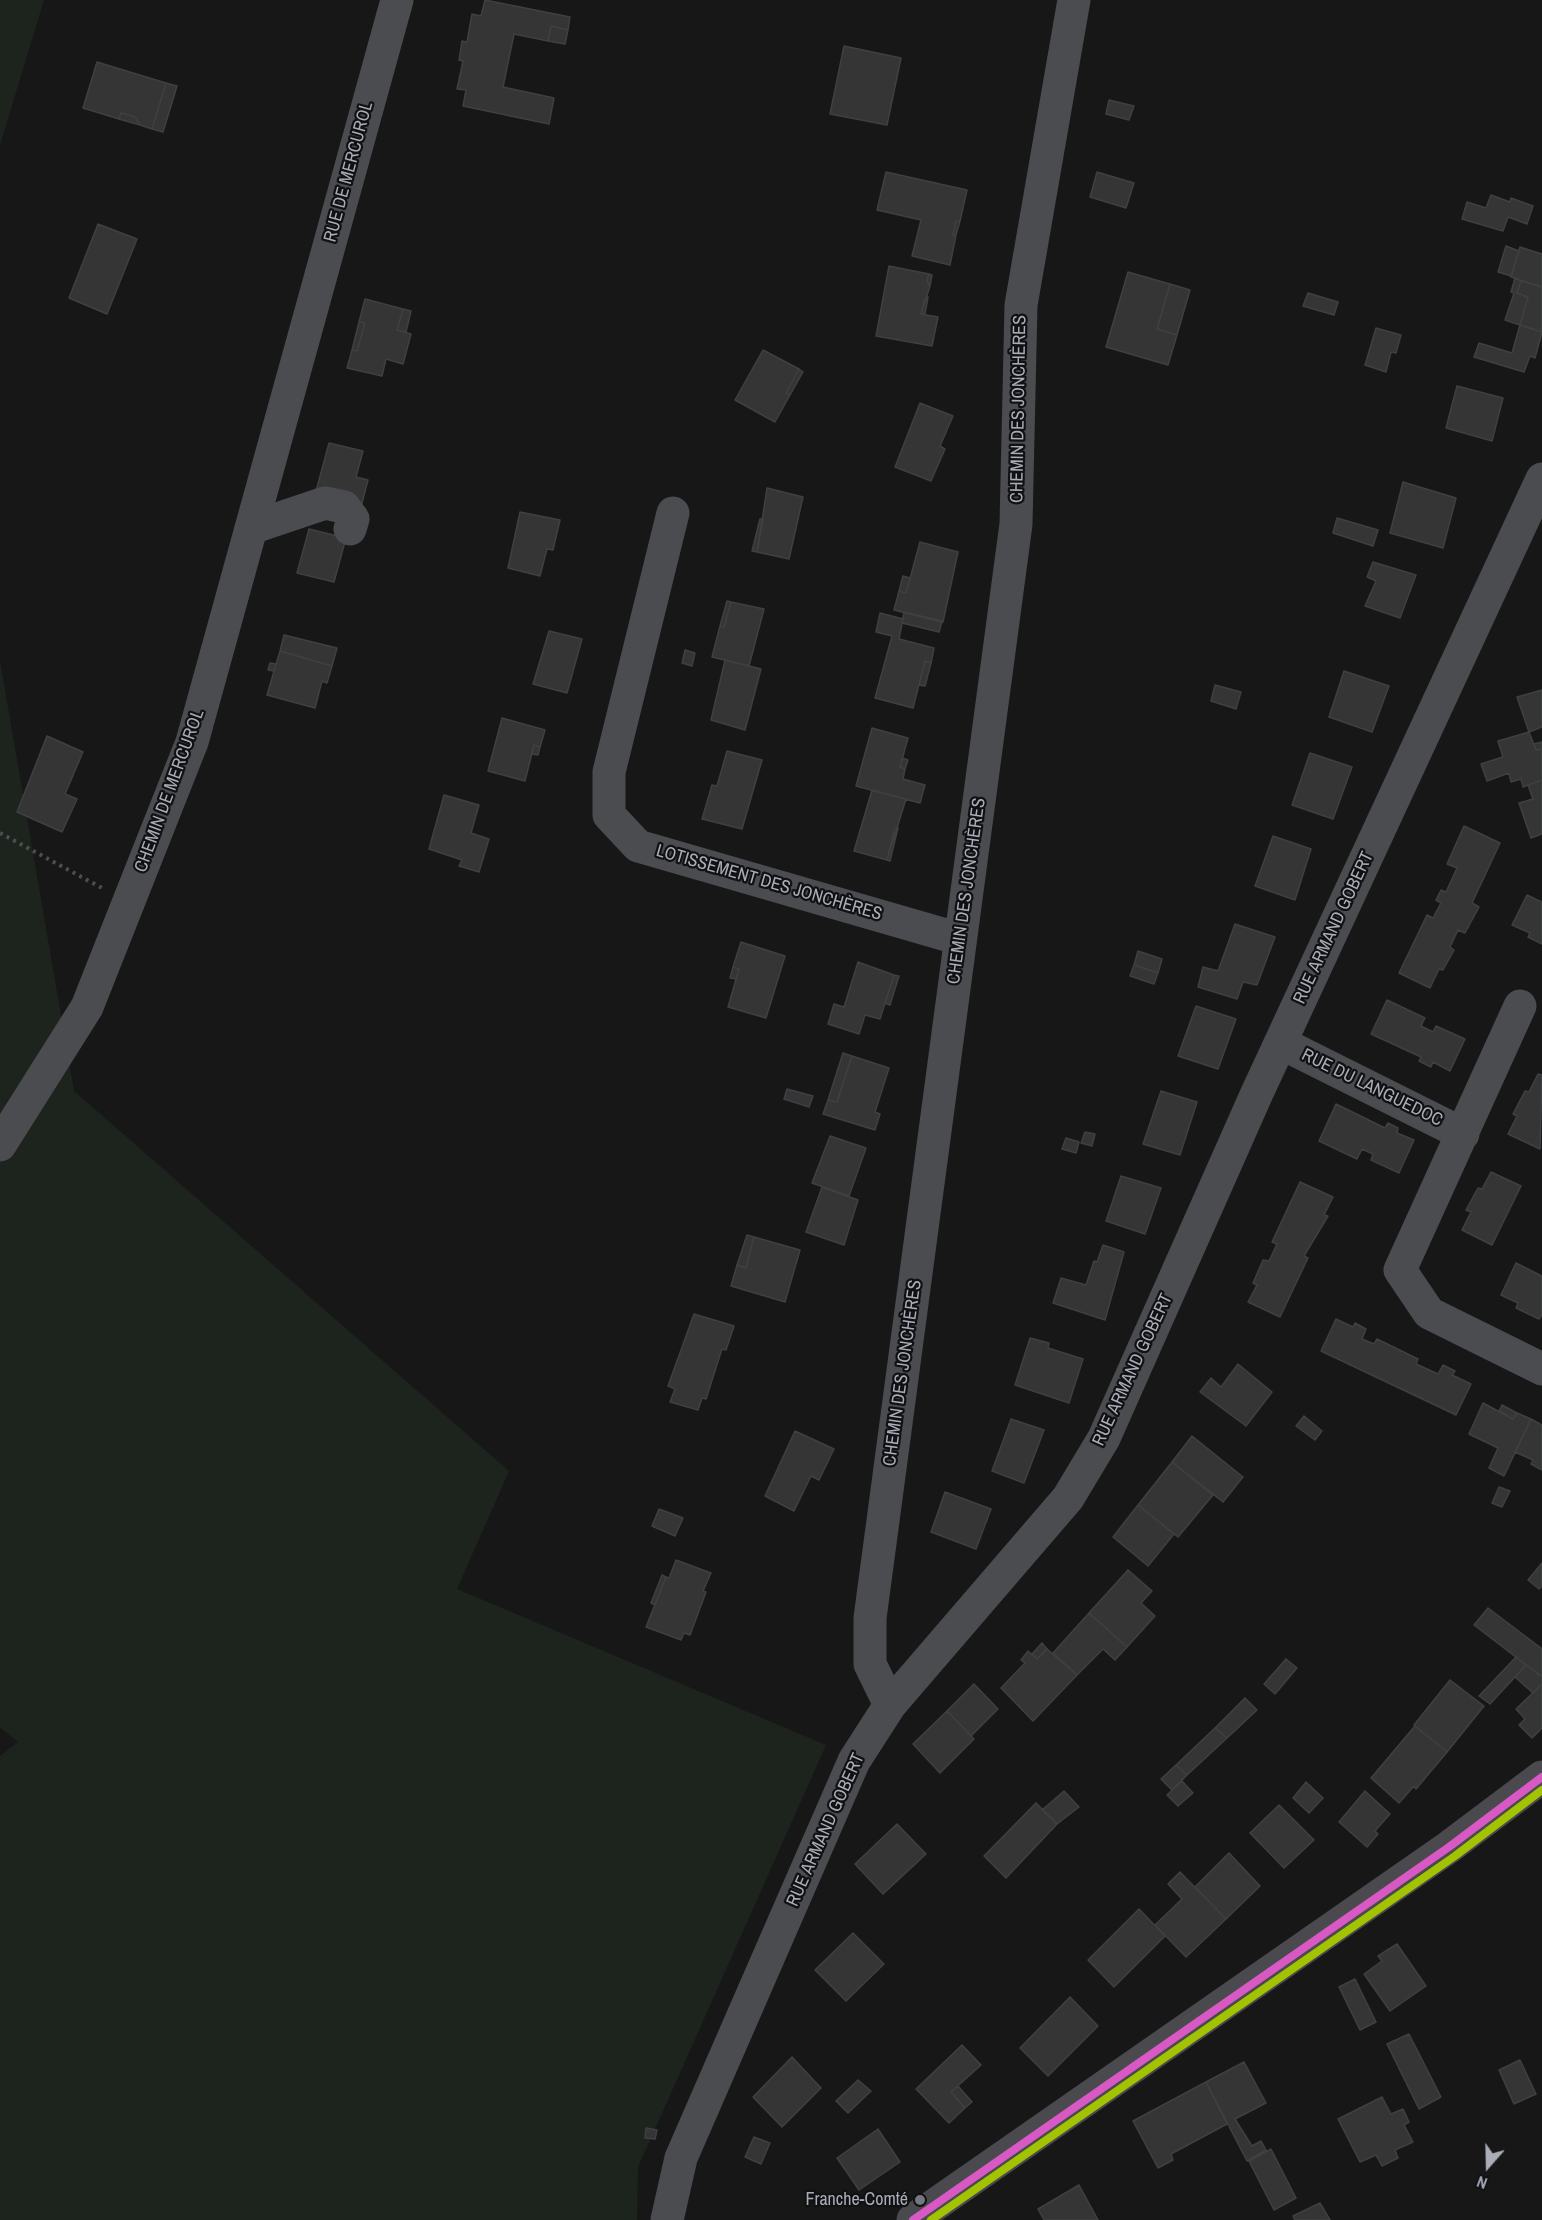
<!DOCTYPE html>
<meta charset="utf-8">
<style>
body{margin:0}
#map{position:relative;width:1542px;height:2220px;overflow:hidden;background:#171717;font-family:"Archivo Narrow",sans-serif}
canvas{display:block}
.north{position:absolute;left:1458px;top:2136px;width:60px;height:60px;-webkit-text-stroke:4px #111113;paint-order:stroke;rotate:200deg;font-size:16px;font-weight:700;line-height:24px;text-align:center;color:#a8adb8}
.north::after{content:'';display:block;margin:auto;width:21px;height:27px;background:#a8adb8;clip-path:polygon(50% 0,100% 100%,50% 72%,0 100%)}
</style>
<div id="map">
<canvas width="1542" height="2220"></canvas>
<div class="north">N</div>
</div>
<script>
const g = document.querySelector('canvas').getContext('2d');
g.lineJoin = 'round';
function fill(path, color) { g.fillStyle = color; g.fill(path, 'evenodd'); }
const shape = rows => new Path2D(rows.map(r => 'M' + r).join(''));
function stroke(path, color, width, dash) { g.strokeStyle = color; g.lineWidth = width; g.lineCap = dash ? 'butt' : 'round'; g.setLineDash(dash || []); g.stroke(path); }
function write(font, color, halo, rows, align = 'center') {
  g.font = font + ' "Archivo Narrow",sans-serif'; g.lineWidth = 4.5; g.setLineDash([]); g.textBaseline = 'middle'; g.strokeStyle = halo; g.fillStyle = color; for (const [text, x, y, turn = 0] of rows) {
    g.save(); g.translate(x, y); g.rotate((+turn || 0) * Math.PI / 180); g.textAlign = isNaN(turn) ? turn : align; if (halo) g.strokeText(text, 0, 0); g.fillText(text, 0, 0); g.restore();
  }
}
fill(shape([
 [0,0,44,0,0,145],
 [0,661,74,1091,509,1471,457,1589,826,1745,638,2167,637,2220,0,2220,0,1756,18,1742,0,1727]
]), '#1d241e');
const building = shape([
 [485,0,570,17,568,30,551,26,548,41,514,34,503,87,554,98,549,124,463,106,466,90,457,89,463,61,459,60,462,41,467,42,472,14,481,16,485,0],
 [551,26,568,30,565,44,548,41,551,26],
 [844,46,901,58,887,125,830,114,844,46],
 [97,62,166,83,152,129,140,125,135,117,121,113,119,119,83,108,97,62],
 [166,83,177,86,163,132,152,129,166,83],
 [1109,100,1134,106,1129,120,1106,114,1109,100],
 [121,113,135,117,140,125,119,119,121,113],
 [886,172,967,190,960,221,956,221,953,235,956,235,950,265,912,256,921,220,877,210,886,172],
 [1097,172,1134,183,1126,208,1090,197,1097,172],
 [1491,195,1510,202,1511,198,1533,206,1527,224,1508,217,1503,231,1462,219,1467,202,1486,208,1491,195],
 [956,221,960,221,956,235,953,235,956,221],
 [98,224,137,239,107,314,69,298,98,224],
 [1506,246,1519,251,1511,276,1498,272,1506,246],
 [1520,247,1542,254,1542,287,1511,277,1520,247],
 [889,266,929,274,927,281,930,286,921,314,938,317,932,346,876,336,889,266],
 [1128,272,1170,284,1157,329,1177,335,1168,365,1106,347,1128,272],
 [929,274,932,275,930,286,927,281,929,274],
 [1515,278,1521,281,1517,293,1528,297,1520,325,1505,320,1514,293,1511,292,1515,278],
 [1521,281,1542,287,1542,332,1520,325,1528,297,1517,293,1521,281],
 [1170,284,1190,290,1177,335,1157,329,1170,284],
 [1308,293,1338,302,1334,315,1303,306,1308,293],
 [928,297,925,314,921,314,924,300,928,297],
 [365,299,403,309,397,330,411,334,403,364,386,359,382,376,347,368,352,350,357,351,365,323,359,322,365,299],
 [403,309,411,311,406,332,397,330,403,309],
 [359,322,365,323,357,351,352,350,359,322],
 [1520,325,1542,332,1535,358,1530,356,1524,372,1474,357,1479,343,1512,353,1520,325],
 [1376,328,1401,335,1396,353,1391,352,1386,372,1365,365,1376,328],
 [763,350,799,369,786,393,790,395,775,422,735,400,763,350],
 [799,369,803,372,790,395,786,393,799,369],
 [1457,386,1503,398,1492,441,1446,428,1457,386],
 [920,403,953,416,940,446,945,449,931,481,895,467,920,403],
 [329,443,363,451,356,477,368,480,361,507,315,495,329,443],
 [1403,482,1456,498,1443,548,1390,533,1403,482],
 [767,488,803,497,789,559,757,552,767,488],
 [520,512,560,520,553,550,547,549,540,576,508,568,520,512],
 [1337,518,1378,530,1373,546,1333,533,1337,518],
 [760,519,763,519,757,552,752,551,760,519],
 [309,529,346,538,334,582,297,573,309,529],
 [920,542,958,552,943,622,894,610,899,591,906,593,920,542],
 [1373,562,1416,575,1400,618,1365,606,1376,581,1367,577,1373,562],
 [903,576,910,578,906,593,899,591,903,576],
 [727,601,731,602,724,627,720,626,727,601],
 [731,602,764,609,749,666,712,657,720,626,724,627,731,602],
 [904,612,942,621,939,632,902,623,904,612],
 [880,613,903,619,899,639,934,648,931,663,925,661,913,708,875,698,892,636,876,632,880,613],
 [549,631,582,639,567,693,533,684,549,631],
 [284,635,337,648,332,666,280,651,284,635],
 [685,650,695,653,692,666,682,663,685,650],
 [280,651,332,666,327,683,322,681,315,708,267,695,280,651],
 [725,660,761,669,745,730,711,720,725,660],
 [925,661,931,663,925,686,919,685,925,661],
 [270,663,276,664,274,671,268,670,270,663],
 [1344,671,1389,686,1372,732,1329,717,1344,671],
 [1215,685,1241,692,1236,709,1211,701,1215,685],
 [1542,690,1542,727,1529,732,1517,697,1542,690],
 [502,718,545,730,540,747,534,745,525,781,488,771,502,718],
 [872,728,908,738,900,767,905,769,903,779,925,785,920,803,856,786,872,728],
 [1529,732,1536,750,1542,749,1542,780,1523,787,1521,779,1511,782,1509,773,1487,781,1481,764,1503,757,1498,741,1529,732],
 [47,736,83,752,65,794,77,799,62,832,17,812,47,736],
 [1542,742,1542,749,1536,750,1534,744,1542,742],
 [534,745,540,747,538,755,532,754,534,745],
 [727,751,762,760,742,829,702,819,712,785,717,786,727,751],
 [1310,753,1352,767,1333,819,1292,805,1310,753],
 [902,758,908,760,905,769,900,767,902,758],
 [1542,780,1542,834,1531,838,1519,803,1533,799,1528,785,1542,780],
 [872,790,906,799,887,860,854,851,872,790],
 [444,795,479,805,471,833,489,839,479,872,459,866,462,860,429,849,444,795],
 [1464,826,1500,843,1472,903,1479,907,1465,933,1458,930,1450,947,1454,950,1443,970,1439,969,1430,988,1399,973,1427,915,1433,918,1441,903,1436,900,1441,890,1446,892,1457,868,1447,864,1464,826],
 [895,828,898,828,890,861,887,860,895,828],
 [1273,836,1311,849,1295,900,1255,886,1273,836],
 [1527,895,1542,902,1542,944,1528,937,1530,933,1512,925,1527,895],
 [1235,924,1275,937,1257,985,1243,982,1237,999,1198,987,1203,967,1218,971,1235,924],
 [741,942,785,956,766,1018,728,1007,739,969,733,967,741,942],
 [1138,951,1162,959,1158,973,1134,965,1138,951],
 [858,962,894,975,880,1019,865,1015,859,1034,828,1024,834,1004,844,1007,858,962],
 [1134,965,1158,973,1154,984,1130,976,1134,965],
 [733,967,739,969,736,979,730,978,733,967],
 [894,975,899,976,890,1005,885,1003,894,975],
 [1387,1000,1425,1018,1421,1026,1433,1032,1436,1026,1465,1039,1450,1071,1433,1062,1431,1067,1419,1061,1421,1057,1371,1034,1387,1000],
 [1196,1006,1236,1019,1218,1069,1178,1056,1196,1006],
 [843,1053,852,1056,837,1102,828,1100,843,1053],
 [852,1056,889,1068,875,1112,880,1114,875,1130,823,1114,828,1100,837,1102,852,1056],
 [1538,1074,1542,1075,1540,1149,1508,1134,1517,1116,1513,1114,1525,1091,1529,1092,1538,1074],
 [787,1089,813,1096,809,1107,784,1099,787,1089],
 [1161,1091,1197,1102,1180,1155,1143,1144,1161,1091],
 [1336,1104,1385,1128,1388,1123,1398,1128,1397,1133,1414,1140,1399,1173,1371,1160,1373,1154,1362,1149,1357,1159,1319,1141,1336,1104],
 [1085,1132,1095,1134,1092,1146,1081,1143,1085,1132],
 [830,1136,866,1148,849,1196,812,1183,830,1136],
 [1066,1138,1079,1142,1076,1153,1062,1149,1066,1138],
 [1491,1172,1521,1186,1492,1245,1462,1230,1471,1212,1466,1210,1478,1188,1482,1189,1491,1172],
 [1121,1176,1161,1188,1145,1234,1106,1221,1121,1176],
 [1300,1182,1333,1197,1324,1215,1328,1216,1304,1256,1308,1258,1280,1317,1248,1302,1257,1285,1253,1283,1263,1260,1269,1261,1277,1244,1272,1242,1300,1182],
 [822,1187,858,1200,844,1245,806,1232,822,1187],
 [747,1235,754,1237,746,1268,737,1265,747,1235],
 [754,1237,800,1250,785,1302,731,1286,737,1265,746,1268,754,1237],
 [1103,1245,1124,1252,1105,1320,1053,1303,1061,1278,1086,1285,1094,1261,1097,1262,1103,1245],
 [1516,1263,1542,1276,1542,1315,1539,1319,1516,1308,1518,1303,1501,1295,1516,1263],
 [694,1314,734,1326,726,1350,722,1349,706,1399,702,1398,698,1410,670,1402,675,1389,668,1386,694,1314],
 [1336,1319,1353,1327,1355,1323,1366,1329,1362,1339,1374,1344,1377,1339,1418,1359,1416,1364,1438,1374,1443,1365,1455,1371,1452,1375,1471,1384,1456,1415,1321,1351,1336,1319],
 [1030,1338,1049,1343,1048,1348,1083,1359,1069,1403,1015,1385,1030,1338],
 [1238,1364,1272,1392,1246,1426,1200,1392,1211,1378,1221,1387,1238,1364],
 [1483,1403,1513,1419,1517,1413,1531,1419,1504,1476,1489,1468,1498,1448,1469,1434,1483,1403],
 [1502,1405,1517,1413,1513,1419,1499,1411,1502,1405],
 [1304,1416,1322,1431,1315,1440,1296,1426,1304,1416],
 [1011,1419,1044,1430,1024,1483,992,1471,1011,1419],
 [1531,1419,1542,1425,1542,1470,1531,1464,1533,1460,1515,1452,1531,1419],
 [795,1431,834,1449,819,1480,811,1476,794,1511,765,1496,795,1431],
 [1192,1436,1243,1477,1223,1502,1172,1462,1192,1436],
 [1172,1462,1213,1495,1178,1537,1138,1505,1172,1462],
 [1499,1487,1510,1491,1502,1507,1492,1503,1499,1487],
 [945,1492,991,1509,976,1549,931,1532,945,1492],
 [1138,1505,1174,1534,1148,1566,1113,1537,1138,1505],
 [659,1509,683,1518,675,1536,652,1526,659,1509],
 [676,1560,711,1573,703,1591,706,1592,690,1635,684,1633,681,1640,646,1627,666,1577,669,1578,676,1560],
 [1542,1563,1542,1586,1539,1589,1528,1580,1542,1563],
 [1128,1570,1152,1591,1141,1603,1155,1616,1127,1647,1089,1613,1128,1570],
 [662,1575,666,1577,655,1605,651,1603,662,1575],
 [1488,1608,1542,1649,1542,1677,1474,1625,1488,1608],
 [1089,1613,1127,1647,1115,1660,1103,1649,1077,1675,1053,1653,1089,1613],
 [1042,1643,1047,1649,1037,1659,1032,1654,1042,1643],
 [1047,1649,1077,1675,1033,1721,1001,1688,1025,1663,1021,1660,1028,1651,1037,1659,1047,1649],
 [1516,1657,1526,1665,1490,1704,1479,1696,1516,1657],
 [1286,1659,1297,1668,1275,1694,1264,1684,1286,1659],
 [1526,1665,1542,1677,1542,1684,1533,1693,1515,1677,1526,1665],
 [1450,1680,1484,1706,1447,1752,1414,1725,1450,1680],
 [974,1684,998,1709,971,1736,947,1711,974,1684],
 [1542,1684,1542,1728,1532,1738,1519,1725,1525,1719,1516,1709,1542,1684],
 [1245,1698,1257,1710,1227,1738,1215,1728,1245,1698],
 [947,1711,974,1739,940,1773,913,1744,947,1711],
 [1415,1726,1447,1752,1416,1789,1414,1786,1399,1803,1371,1778,1415,1726],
 [1215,1728,1227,1738,1187,1775,1176,1765,1215,1728],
 [1176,1765,1187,1775,1172,1790,1161,1779,1176,1765],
 [1182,1781,1193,1793,1178,1806,1167,1795,1182,1781],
 [1306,1782,1323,1798,1309,1813,1293,1798,1306,1782],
 [1064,1791,1079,1807,1057,1824,1042,1810,1064,1791],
 [1365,1791,1390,1814,1375,1831,1378,1834,1367,1847,1339,1822,1365,1791],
 [1036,1803,1057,1824,1006,1878,984,1856,1036,1803],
 [1279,1805,1314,1840,1284,1868,1250,1833,1279,1805],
 [897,1824,926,1854,883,1894,855,1864,897,1824],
 [1229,1853,1260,1886,1226,1919,1195,1887,1229,1853],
 [1180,1872,1226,1919,1186,1957,1155,1925,1182,1899,1168,1884,1180,1872],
 [1139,1909,1165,1936,1114,1987,1088,1960,1139,1909],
 [853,1933,884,1964,846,2001,815,1970,853,1933],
 [1397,1944,1426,1986,1390,2011,1364,1974,1382,1961,1378,1956,1397,1944],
 [1355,1979,1376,2022,1360,2030,1339,1987,1355,1979],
 [1070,1997,1098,2026,1048,2076,1020,2048,1070,1997],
 [1409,2034,1441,2097,1419,2109,1387,2044,1409,2034],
 [962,2045,981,2065,951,2092,965,2108,949,2123,916,2089,962,2045],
 [792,2057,821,2088,782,2127,753,2097,792,2057],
 [1520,2060,1536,2094,1514,2104,1499,2070,1520,2060],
 [1244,2062,1266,2103,1235,2119,1252,2146,1261,2141,1266,2150,1247,2161,1206,2082,1244,2062],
 [858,2080,871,2091,848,2113,836,2101,858,2080],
 [1206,2082,1227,2124,1171,2154,1173,2160,1158,2168,1133,2121,1206,2082],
 [958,2086,972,2102,965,2108,951,2092,958,2086],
 [1382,2097,1391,2114,1403,2109,1409,2122,1404,2125,1413,2142,1395,2150,1398,2158,1382,2166,1376,2155,1360,2162,1338,2119,1382,2097],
 [646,2128,657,2130,655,2139,645,2138,646,2128],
 [878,2129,900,2162,859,2190,837,2158,878,2129],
 [754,2137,770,2143,761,2164,745,2157,754,2137],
 [1271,2149,1296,2198,1274,2210,1249,2161,1271,2149],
 [1079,2185,1098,2220,1044,2220,1038,2209,1079,2185],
 [1320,2203,1330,2220,1295,2220,1293,2216,1320,2203]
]);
fill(building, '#353536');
stroke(building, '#3f4043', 1.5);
stroke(shape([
 [0,833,102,888]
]), '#4d4e52', 4, [3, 4.5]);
stroke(shape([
 [673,513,609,772,609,815,638,846,960,939],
 [251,528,325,503,344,507,353,519,350,529],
 [1520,1006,1400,1270,1429,1313,1542,1369],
 [1281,1043,1463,1134],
 [0,1145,87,1007,192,742,397,0],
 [890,1705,870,1664,870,1618,1016,524,1021,305,1074,0],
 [667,2220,681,2158,854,1761,890,1705,1068,1498,1104,1438,1257,1093,1542,479]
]), '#4b4c50', 33);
stroke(shape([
 [913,2220,1449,1847,1542,1777]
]), '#4a4a4e', 33);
stroke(shape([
 [913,2220,1449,1847,1542,1777]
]), '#d959c4', 8);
stroke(shape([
 [931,2220,1455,1856,1542,1790]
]), '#a2c301', 8);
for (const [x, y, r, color] of [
 [920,2200,6,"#757880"]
]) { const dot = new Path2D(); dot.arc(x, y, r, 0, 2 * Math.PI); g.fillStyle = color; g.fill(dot); stroke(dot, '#111113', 2); }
write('18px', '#a8adb8', '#111113', [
 ["RUE DE MERCUROL",349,172,-75],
 ["CHEMIN DES JONCHÈRES",1019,409,-89],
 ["CHEMIN DE MERCUROL",170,791,-70],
 ["LOTISSEMENT DES JONCHÈRES",769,883,16],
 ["CHEMIN DES JONCHÈRES",967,891,-82],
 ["RUE ARMAND GOBERT",1334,928,-65],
 ["RUE DU LANGUEDOC",1372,1088,26],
 ["RUE ARMAND GOBERT",1133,1370,-65],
 ["CHEMIN DES JONCHÈRES",903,1373,-82],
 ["RUE ARMAND GOBERT",826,1830,-66]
]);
write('18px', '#a8adb8', '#111113', [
 ["Franche-Comté",908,2200]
], 'right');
</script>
